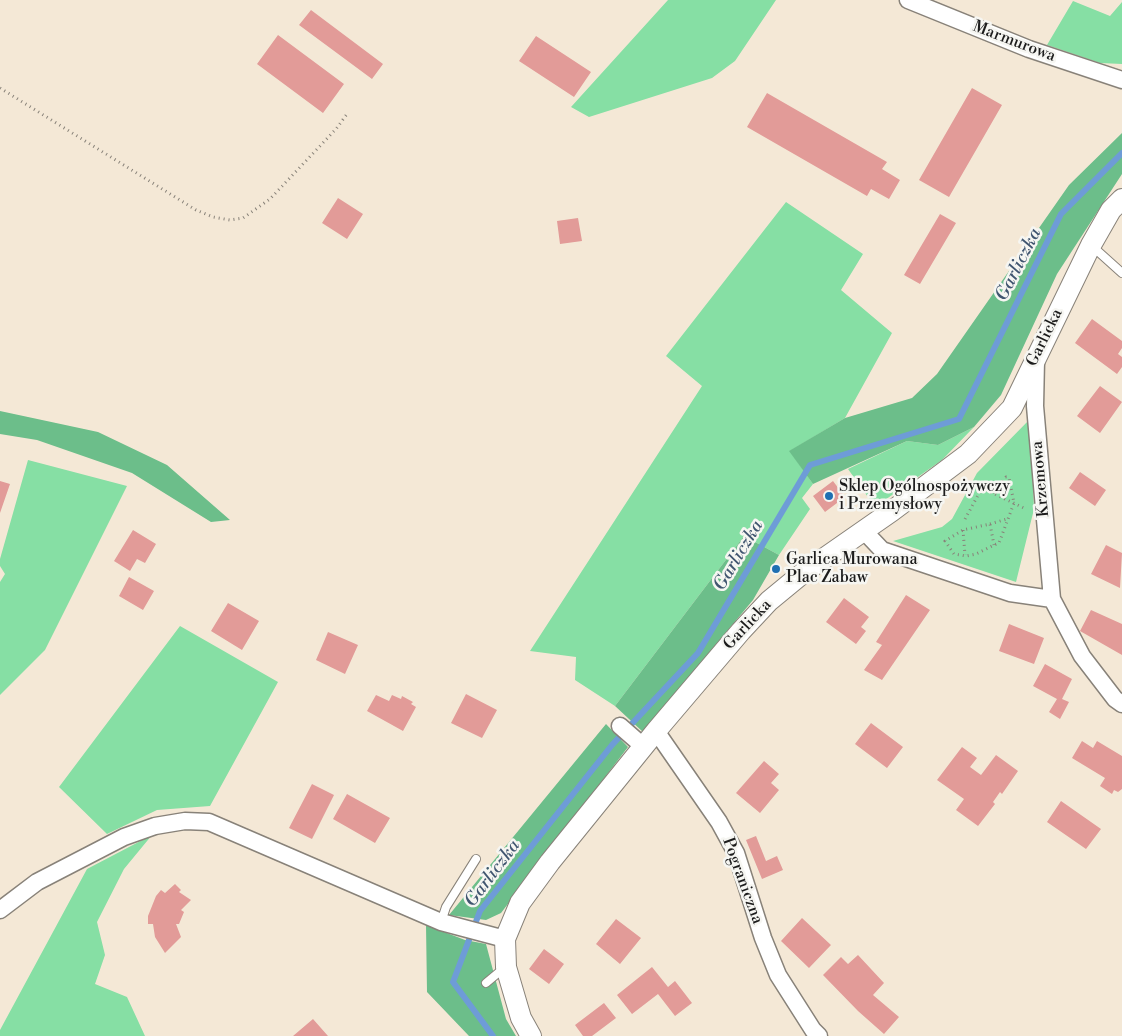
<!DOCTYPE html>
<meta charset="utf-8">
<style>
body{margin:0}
canvas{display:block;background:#f4e8d6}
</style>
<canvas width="1122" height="1036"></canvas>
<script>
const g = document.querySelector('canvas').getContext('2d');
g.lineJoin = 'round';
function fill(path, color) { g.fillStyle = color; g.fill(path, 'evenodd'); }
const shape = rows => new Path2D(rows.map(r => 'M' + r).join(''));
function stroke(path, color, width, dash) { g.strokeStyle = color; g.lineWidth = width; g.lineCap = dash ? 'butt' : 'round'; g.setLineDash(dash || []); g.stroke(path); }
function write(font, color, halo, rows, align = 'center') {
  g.font = font + ' "Libre Bodoni",serif'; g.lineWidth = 5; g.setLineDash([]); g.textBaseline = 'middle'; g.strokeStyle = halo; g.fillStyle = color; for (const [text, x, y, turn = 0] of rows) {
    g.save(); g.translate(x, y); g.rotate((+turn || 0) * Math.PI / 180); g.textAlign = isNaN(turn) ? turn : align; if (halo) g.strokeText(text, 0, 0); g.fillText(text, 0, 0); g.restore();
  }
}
fill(shape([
 [668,0,776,0,735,61,712,78,589,117,571,107],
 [1073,1,1110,16,1122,2,1122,64,1100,63,1047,45],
 [786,202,863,254,841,290,892,333,845,418,790,451,813,484,802,498,810,509,779,555,744,536,615,706,575,680,576,657,530,651,702,386,666,356],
 [1030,419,1034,509,1016,582,893,541,942,527,952,519,977,473],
 [974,427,942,460,875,507,848,469,907,441,938,445],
 [28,460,127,486,45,650,0,695,0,582,5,574,0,566,0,559],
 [180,626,278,682,210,806,157,810,107,834,59,787],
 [152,835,124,869,97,922,105,955,95,984,127,997,145,1036,0,1036,0,1030,87,869]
]), '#86dfa4');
fill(shape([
 [1122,133,1122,174,1057,274,1001,395,974,427,938,445,907,441,813,484,789,451,845,418,912,398,937,374,1069,185],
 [0,411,98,432,167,465,230,520,211,522,132,473,37,440,0,434],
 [744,536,779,555,753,600,643,732,615,706],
 [606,724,628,747,501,913,486,920,449,915],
 [426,925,465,940,486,944,506,1019,516,1036,469,1036,427,992]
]), '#6cbe8a');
stroke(shape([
 [493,1036,453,982,480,911,612,745,698,653,810,465,959,419,1061,214,1122,153]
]), '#6e9cd7', 6);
fill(shape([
 [311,10,383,64,372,79,299,25],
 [278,35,344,84,323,113,257,64],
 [536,36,591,72,574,97,519,61],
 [972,88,1002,105,949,197,919,180],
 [767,93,887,162,882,169,900,180,889,199,871,189,867,196,747,127],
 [338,198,363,214,347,239,322,223],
 [940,214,956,223,920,284,904,275],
 [578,218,582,241,560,244,557,221],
 [1092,319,1122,341,1122,348,1118,354,1122,357,1122,367,1117,374,1075,343],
 [1100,386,1122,402,1100,433,1077,416],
 [1080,472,1106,490,1095,506,1069,488],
 [0,481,10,484,0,513],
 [833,481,845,497,825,512,813,496],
 [133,530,156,544,145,563,137,559,130,571,114,561],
 [1106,545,1122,553,1120,588,1091,574],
 [129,577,154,591,143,610,119,596],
 [906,595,930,610,882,680,864,670,882,645,876,642],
 [844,598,869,617,861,627,866,631,856,644,826,622],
 [228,603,259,621,242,650,211,631],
 [1091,610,1122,624,1122,655,1080,631],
 [1009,624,1044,638,1034,664,999,651],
 [328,632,358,645,345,674,316,660],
 [1045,664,1072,679,1062,699,1069,702,1060,719,1049,712,1057,699,1033,686],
 [466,694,497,710,482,738,451,723],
 [376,695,389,701,392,695,401,699,402,696,413,702,411,704,416,707,403,731,367,711],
 [871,723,903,747,887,768,855,744],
 [1082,741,1093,748,1097,741,1122,756,1122,789,1118,792,1114,790,1112,794,1100,786,1105,778,1072,758],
 [962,747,977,758,970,767,981,775,996,755,1018,771,1002,794,1000,792,993,802,995,804,978,826,956,810,964,799,937,780],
 [764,761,779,774,771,783,779,790,760,813,736,793],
 [312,784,334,795,312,839,289,828],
 [347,794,390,818,375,843,333,819],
 [1061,801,1101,829,1086,849,1047,822],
 [756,836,766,861,777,856,783,870,762,879,746,840],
 [175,884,181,890,179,892,191,900,181,910,184,912,179,924,176,924,181,937,165,953,155,937,153,924,148,924,148,916,156,896,161,890,165,893],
 [802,918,831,945,809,968,781,941],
 [616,919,641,938,620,964,596,944],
 [544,949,564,964,549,984,529,969],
 [858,955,884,983,873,995,899,1017,884,1034,858,1011,823,975,841,957,848,964],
 [652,967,668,987,675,981,692,1003,675,1016,658,994,632,1014,617,995],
 [604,1003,616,1018,592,1036,583,1036,575,1025],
 [313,1019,328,1036,293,1036]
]), '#e29b98');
const service = shape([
 [1092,246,1122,273],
 [441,922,446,907,476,859],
 [486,983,504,968]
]);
const minor = shape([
 [908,0,1029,49,1122,80],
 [1036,360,1035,406,1052,599,1082,656,1115,699,1122,704],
 [864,531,882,550,1010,593,1052,599],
 [620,726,644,747],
 [656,731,719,822,736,853,763,938,778,975,813,1030,819,1036],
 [0,910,37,882,124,837,155,826,185,821,209,822,441,922,505,939]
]);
const tertiary = shape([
 [531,1036,521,1018,506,967,505,939,520,903,550,862,656,731,741,631,769,601,803,573,892,511,968,454,1012,408,1091,245,1111,210,1122,199]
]);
stroke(service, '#888279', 10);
stroke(minor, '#888279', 19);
stroke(tertiary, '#888279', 22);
stroke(shape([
 [0,88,196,210,213,217,230,220,243,218,270,199,336,129,347,114],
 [993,493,1006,477,1009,478,1014,503,999,543,994,545,976,554,966,556,954,554,945,541,963,530,990,524,994,545],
 [965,519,982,488,1026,509],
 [990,524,1007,519],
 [963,530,965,555]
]), '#888279', 3, [1, 4]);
stroke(service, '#fff', 8);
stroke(minor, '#fff', 16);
stroke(tertiary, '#fff', 20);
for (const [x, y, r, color] of [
 [829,496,5,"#1f6fb2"],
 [776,569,5,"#1f6fb2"]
]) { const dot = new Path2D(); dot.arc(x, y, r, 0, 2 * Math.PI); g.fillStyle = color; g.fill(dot); stroke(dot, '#f6f6f2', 2); }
write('16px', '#1c1c1c', '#f6f6f2', [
 ["Marmurowa",1014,42,21],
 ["Garlicka",1045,338,-64],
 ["Krzemowa",1041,479,-95],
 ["Garlicka",748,625,-47],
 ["Pograniczna",742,881,70]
]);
write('16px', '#1c1c1c', '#f6f6f2', [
 ["Sklep Ogólnospożywczy",839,487],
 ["i Przemysłowy",839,505],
 ["Garlica Murowana",786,560],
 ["Plac Zabaw",786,578]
], 'left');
write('italic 18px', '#415670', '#f6f6f2', [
 ["Garliczka",1019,265,-63],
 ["Garliczka",739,556,-59],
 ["Garliczka",493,874,-53]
]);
</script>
